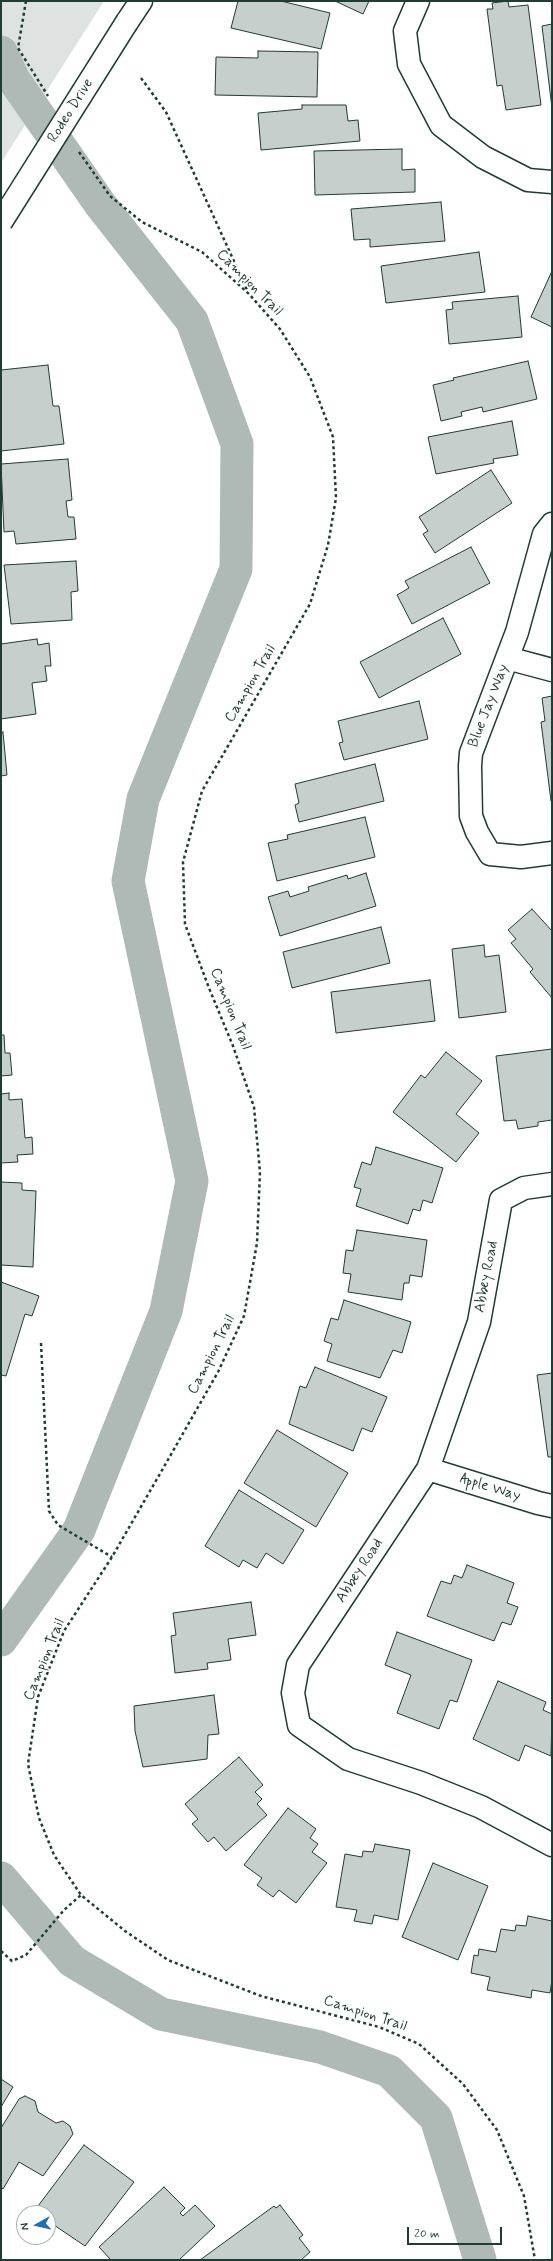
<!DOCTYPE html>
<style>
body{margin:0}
#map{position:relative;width:553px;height:2261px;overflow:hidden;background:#fff;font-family:Mynerve,sans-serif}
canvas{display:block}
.frame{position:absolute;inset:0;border:2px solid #1f3d34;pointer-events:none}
.north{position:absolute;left:16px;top:2205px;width:40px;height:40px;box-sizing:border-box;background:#fff;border:1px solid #a5b1ae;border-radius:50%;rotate:262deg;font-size:11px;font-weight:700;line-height:16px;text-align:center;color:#1f3d34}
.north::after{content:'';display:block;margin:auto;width:14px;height:18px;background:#1f6fb2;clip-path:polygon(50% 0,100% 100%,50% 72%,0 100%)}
.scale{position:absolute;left:407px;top:2227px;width:95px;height:18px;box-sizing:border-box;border:2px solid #1f3d34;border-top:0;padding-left:5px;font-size:12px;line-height:14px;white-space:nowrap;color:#1f3d34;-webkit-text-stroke:3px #fff;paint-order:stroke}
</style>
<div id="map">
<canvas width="553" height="2261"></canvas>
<div class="frame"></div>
<div class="north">N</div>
<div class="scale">20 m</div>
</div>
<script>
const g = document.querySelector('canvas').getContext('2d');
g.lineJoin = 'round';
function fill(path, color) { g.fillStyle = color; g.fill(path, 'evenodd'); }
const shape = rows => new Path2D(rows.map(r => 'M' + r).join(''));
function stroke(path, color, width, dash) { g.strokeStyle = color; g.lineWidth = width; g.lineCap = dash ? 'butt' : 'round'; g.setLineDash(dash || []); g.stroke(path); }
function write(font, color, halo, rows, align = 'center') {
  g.font = font + ' Mynerve,sans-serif'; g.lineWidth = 3; g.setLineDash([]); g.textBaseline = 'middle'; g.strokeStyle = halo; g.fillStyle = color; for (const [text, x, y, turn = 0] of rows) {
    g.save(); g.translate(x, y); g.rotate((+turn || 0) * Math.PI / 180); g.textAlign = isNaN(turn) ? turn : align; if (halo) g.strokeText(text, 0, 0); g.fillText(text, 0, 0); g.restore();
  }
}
fill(shape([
 [1,1,104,1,1,163]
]), '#dee3e2');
stroke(shape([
 [1,52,14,80,100,204,192,321,237,444,236,569,143,799,128,881,192,1181,166,1311,79,1530,1,1640],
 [1,1878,72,1961,161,2014,320,2047,389,2071,436,2118,480,2260]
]), '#afbab7', 33);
const building = shape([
 [238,1,281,1,330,13,321,49,231,28,238,1],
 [335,1,369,1,363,14,335,1],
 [508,1,509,7,528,5,541,105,506,110,502,85,497,86,487,9,493,9,492,3,508,1],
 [552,24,552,108,542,26,552,24],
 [258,51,318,52,317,97,215,95,216,57,258,58,258,51],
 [302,105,346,105,348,121,358,120,360,141,261,150,258,113,302,109,302,105],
 [402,149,402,170,415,169,415,192,315,195,314,151,402,149],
 [441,202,445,241,370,247,370,239,354,240,351,209,441,202],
 [479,252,485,292,386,303,381,266,479,252],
 [552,271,552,327,531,317,552,271],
 [518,296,522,337,449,344,446,310,453,309,452,302,518,296],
 [528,361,537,399,483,412,482,407,461,412,462,416,441,421,433,385,454,380,453,378,528,361],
 [48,365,53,406,59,406,64,444,1,451,1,370,48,365],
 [512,421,518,455,493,459,494,463,436,474,428,437,512,421],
 [68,459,72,500,66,501,68,517,74,517,76,539,16,544,14,531,4,532,1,464,68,459],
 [491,470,512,503,435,553,423,534,428,531,419,517,491,470],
 [471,547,490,583,412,624,397,595,409,588,405,581,471,547],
 [76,561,78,591,71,592,72,620,11,624,4,565,76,561],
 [443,618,461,654,379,698,360,662,443,618],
 [37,639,38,645,49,643,51,666,45,666,47,681,32,683,36,714,1,719,1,644,37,639],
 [552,696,552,801,551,801,541,722,545,721,542,698,552,696],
 [419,701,428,739,344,760,339,743,343,742,338,721,419,701],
 [3,732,7,775,1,776,1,733,3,732],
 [375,764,384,801,299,822,295,805,299,803,295,784,375,764],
 [365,817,375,857,277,881,268,843,288,839,287,835,365,817],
 [366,873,376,906,280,936,268,897,288,891,290,897,309,891,308,887,347,875,348,879,366,873],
 [532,909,552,931,552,998,530,972,533,969,511,943,516,939,508,930,532,909],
 [381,927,390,963,292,988,283,952,381,927],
 [484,945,485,957,499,955,506,1012,459,1018,452,949,484,945],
 [430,980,435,1021,336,1033,331,992,430,980],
 [1,1035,4,1035,5,1053,10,1053,12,1075,1,1076,1,1035],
 [552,1049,552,1120,538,1122,538,1126,518,1129,516,1120,504,1121,496,1056,552,1049],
 [446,1052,482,1081,456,1114,479,1133,456,1162,393,1112,421,1075,425,1078,446,1052],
 [9,1093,9,1100,22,1099,25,1138,32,1137,33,1154,17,1155,18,1162,1,1163,1,1094,9,1093],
 [376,1147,443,1168,432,1203,423,1200,420,1211,413,1209,408,1224,356,1206,361,1189,354,1187,362,1162,371,1165,376,1147],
 [1,1182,22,1183,22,1190,36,1191,33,1267,1,1265,1,1182],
 [357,1230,427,1240,422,1277,410,1275,409,1283,404,1283,402,1300,348,1292,351,1274,343,1273,346,1250,353,1251,357,1230],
 [1,1282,39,1296,32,1316,25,1314,6,1376,1,1375,1,1282],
 [344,1300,411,1322,402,1353,393,1350,380,1378,327,1361,332,1344,324,1341,331,1318,338,1320,344,1300],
 [315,1367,387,1397,372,1432,362,1428,353,1451,289,1424,300,1386,306,1388,315,1367],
 [552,1373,552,1457,548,1457,537,1375,552,1373],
 [277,1430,348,1473,316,1527,244,1483,277,1430],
 [239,1490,304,1530,283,1564,266,1553,257,1568,243,1560,239,1567,205,1546,239,1490],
 [467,1565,514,1583,507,1603,518,1607,511,1625,502,1622,494,1641,427,1616,441,1581,451,1584,454,1575,462,1578,467,1565],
 [251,1602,256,1635,228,1639,231,1660,207,1663,208,1669,175,1673,171,1636,176,1635,173,1613,251,1602],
 [397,1632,472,1660,457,1702,450,1700,439,1729,397,1713,411,1675,385,1665,397,1632],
 [498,1681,546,1702,543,1710,552,1714,551,1756,525,1745,519,1761,473,1739,498,1681],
 [214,1695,219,1734,208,1735,207,1759,143,1767,135,1731,134,1706,214,1695],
 [239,1757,263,1785,255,1792,262,1799,257,1804,267,1815,226,1851,214,1837,208,1842,192,1824,198,1819,185,1804,239,1757],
 [288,1808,316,1829,310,1838,318,1844,312,1852,327,1863,296,1903,279,1890,273,1897,257,1885,262,1878,244,1865,288,1808],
 [375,1844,410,1850,398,1920,374,1915,372,1924,354,1921,357,1910,336,1907,345,1854,362,1857,363,1851,373,1852,375,1844],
 [433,1863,488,1886,458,1960,402,1937,433,1863],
 [528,1916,552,1921,552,1980,550,1993,532,1990,531,1998,487,1990,490,1977,471,1973,474,1955,478,1956,479,1949,496,1952,501,1929,515,1931,516,1925,526,1926,528,1916],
 [1,2079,13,2087,1,2107,1,2079],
 [25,2096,35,2101,38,2112,56,2123,63,2121,70,2126,73,2134,43,2176,19,2162,3,2189,1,2187,1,2128,19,2099,25,2096],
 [84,2145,134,2182,85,2246,48,2221,50,2215,38,2206,84,2145],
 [164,2187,185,2208,180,2213,183,2216,195,2205,215,2226,179,2260,111,2260,99,2247,164,2187],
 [280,2205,303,2235,299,2238,310,2252,301,2260,200,2260,274,2206,276,2208,280,2205]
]);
fill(building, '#c7cfcc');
stroke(building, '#1f3d34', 1);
const minor = shape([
 [418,1,405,31,409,64,441,125,483,157,528,180,552,182],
 [127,22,141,1],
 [552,524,544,534,517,632,471,753,470,766,471,816,477,832,490,854,521,857,552,853],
 [507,658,552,670],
 [552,1184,524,1188,501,1200,479,1322,428,1469,298,1665,293,1693,299,1725,348,1759,421,1783,481,1807,552,1845],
 [428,1469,538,1503,552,1506]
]);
stroke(minor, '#1f3d34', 25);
stroke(shape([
 [26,1,18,48,48,96],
 [141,78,166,112,248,292],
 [79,152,110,196,142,222,202,252,249,294,280,329,310,377,333,437,336,498,328,545,310,604,202,791,183,862,185,924,209,988,233,1046,254,1107,260,1172,257,1243,244,1316,218,1372,161,1472,112,1557,64,1631,38,1697,28,1764,39,1818,54,1855,81,1895,125,1931,168,1960,261,1996,379,2027,419,2044,463,2084,497,2130,524,2196,535,2260],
 [41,1343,49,1511,58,1525,112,1557],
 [1,1951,12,1961,26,1955,64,1910,81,1895]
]), '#1f3d34', 2.5, [3, 3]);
stroke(minor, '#fff', 22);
const minorBridge = shape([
 [1,222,127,22]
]);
stroke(minorBridge, '#1f3d34', 25, []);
stroke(minorBridge, '#fff', 22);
write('15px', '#1f3d34', '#fff', [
 ["Rodeo Drive",71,111,-58],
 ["Campion Trail",249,283,45],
 ["Campion Trail",251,684,-60],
 ["Blue Jay Way",489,706,-69],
 ["Campion Trail",230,1009,68],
 ["Abbey Road",487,1277,-79],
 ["Campion Trail",212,1355,-63],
 ["Apple Way",490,1488,17],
 ["Abbey Road",360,1571,-57],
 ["Campion Trail",45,1660,-68],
 ["Campion Trail",365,2014,18]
]);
</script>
